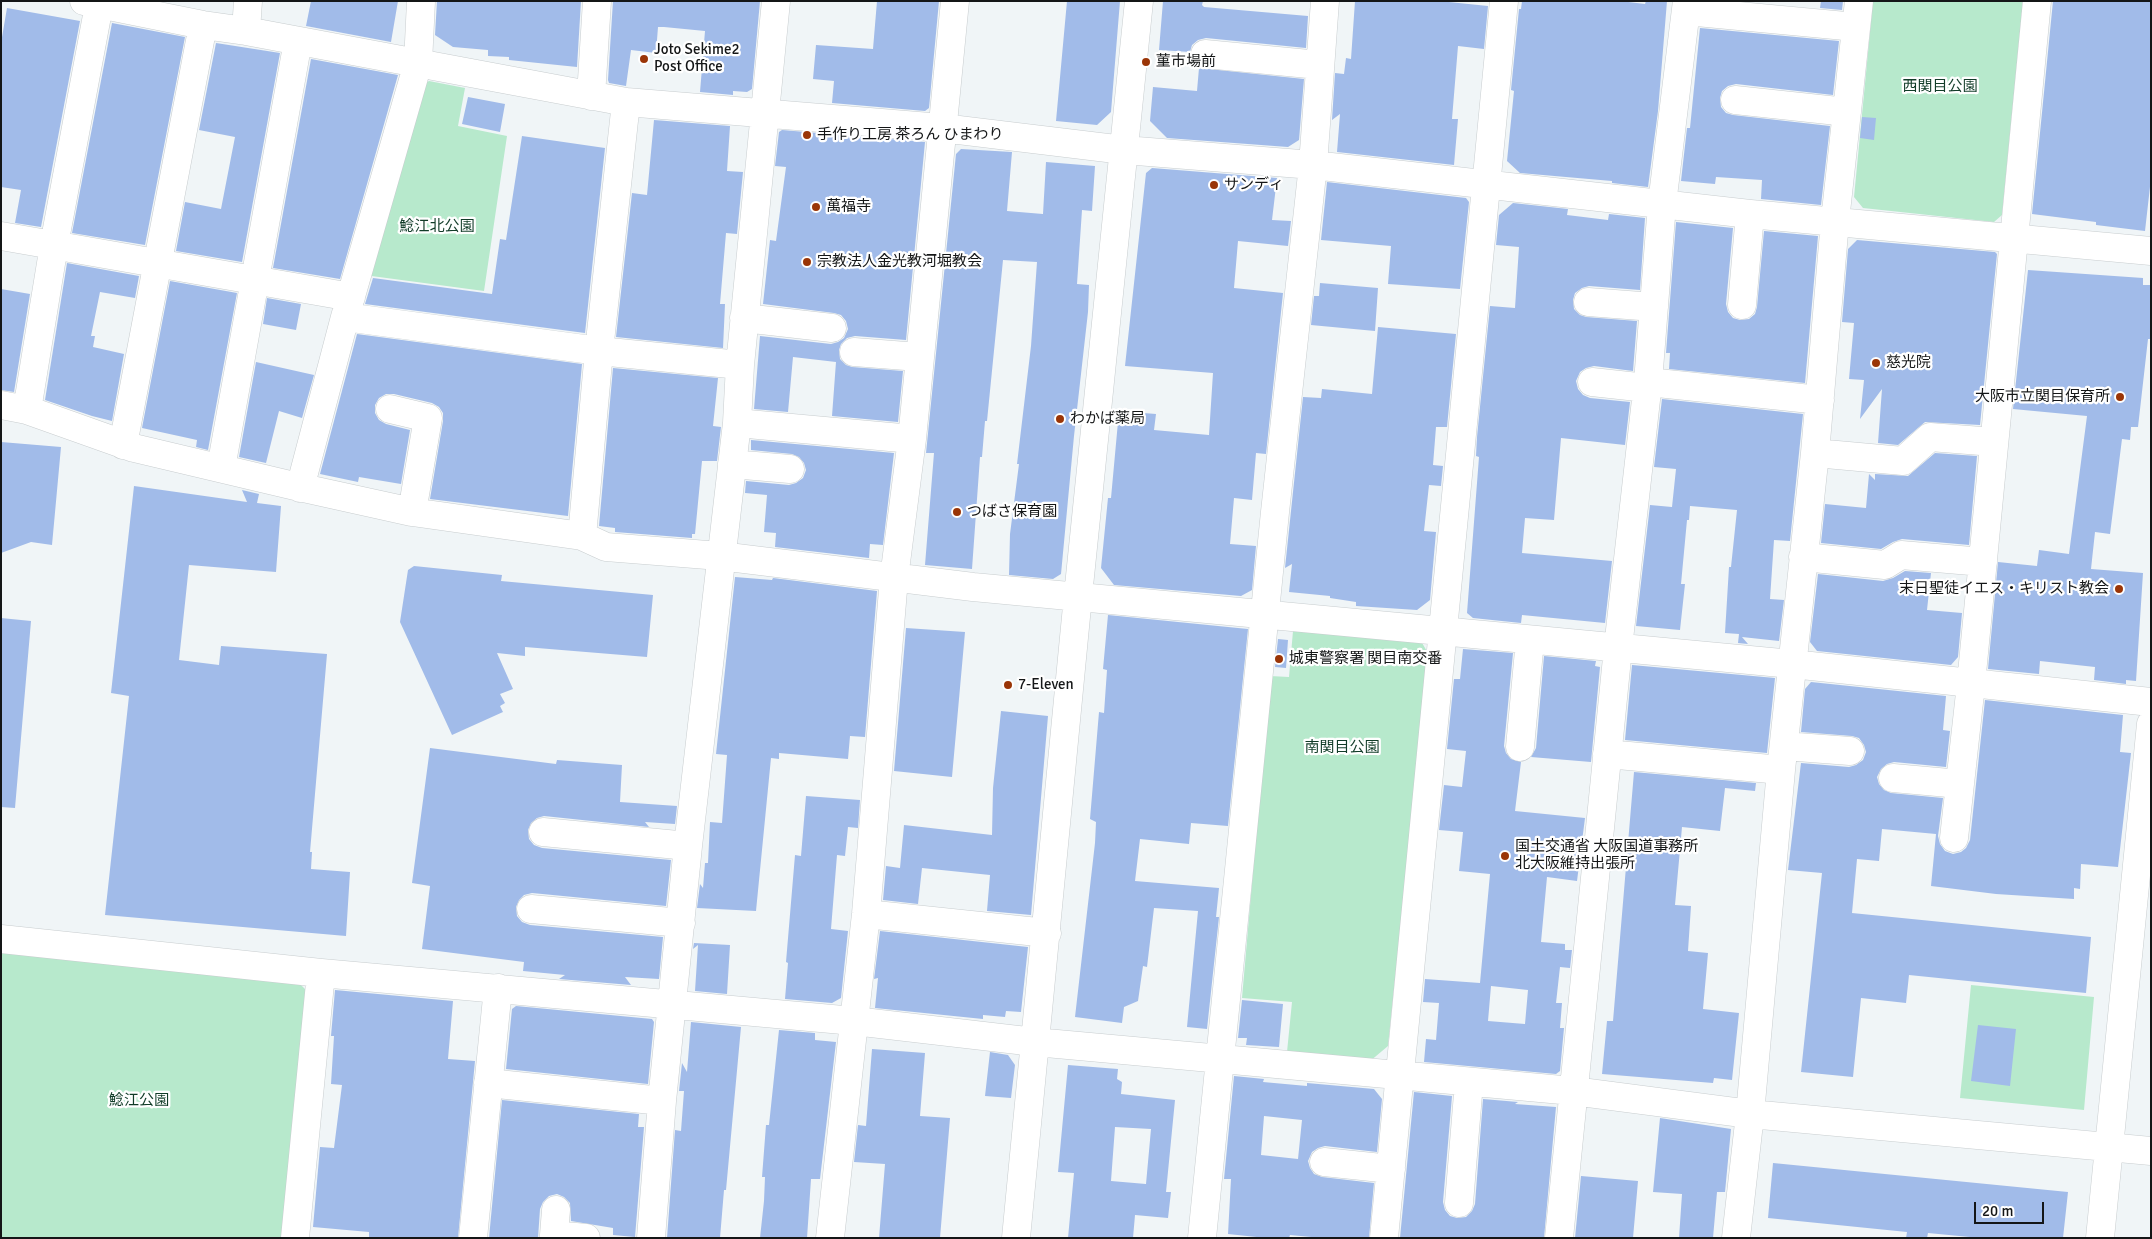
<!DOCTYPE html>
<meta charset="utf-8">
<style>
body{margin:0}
#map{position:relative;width:2152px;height:1239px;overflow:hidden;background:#f0f5f7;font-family:Signika,sans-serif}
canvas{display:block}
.frame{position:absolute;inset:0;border:2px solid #141617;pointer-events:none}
.scale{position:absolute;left:1974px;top:1202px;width:70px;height:22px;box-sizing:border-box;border:2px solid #141617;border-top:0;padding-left:6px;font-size:15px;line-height:18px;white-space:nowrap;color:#141617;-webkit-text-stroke:4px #fff;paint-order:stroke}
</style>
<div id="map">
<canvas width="2152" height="1239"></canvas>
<div class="frame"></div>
<div class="scale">20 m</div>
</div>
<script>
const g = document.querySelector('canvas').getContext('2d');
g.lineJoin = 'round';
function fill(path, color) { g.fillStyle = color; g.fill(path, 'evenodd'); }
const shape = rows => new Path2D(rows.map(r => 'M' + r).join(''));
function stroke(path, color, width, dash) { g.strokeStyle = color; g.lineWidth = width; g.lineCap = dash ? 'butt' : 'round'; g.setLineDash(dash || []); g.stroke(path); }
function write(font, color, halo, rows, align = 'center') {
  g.font = font + ' Signika,"Noto Sans JP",sans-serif'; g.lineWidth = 4.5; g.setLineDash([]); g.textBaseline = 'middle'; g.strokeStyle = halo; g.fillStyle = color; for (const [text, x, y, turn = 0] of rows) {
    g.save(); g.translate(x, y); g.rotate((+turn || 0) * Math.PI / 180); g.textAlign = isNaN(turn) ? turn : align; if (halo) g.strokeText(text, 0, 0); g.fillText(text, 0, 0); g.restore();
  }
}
fill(shape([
 [1873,1,2023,1,2002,215,1994,222,1863,208,1854,197],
 [429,81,465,88,458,126,507,136,484,291,364,275,421,86],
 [1293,631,1421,641,1429,655,1388,1046,1369,1062,1287,1052,1292,1002,1242,998,1270,676,1289,677],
 [1,948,295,979,309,993,285,1238,1,1238],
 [1971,985,2094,997,2084,1110,1960,1098]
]), '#b7e9cc');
fill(shape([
 [311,1,398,1,391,42,306,26],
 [437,1,581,1,577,67,509,60,509,57,488,56,488,50,453,47,435,35],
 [613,1,760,1,752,89,747,92,733,91,733,95,700,92,705,31,664,27,658,27,656,53,631,50,626,86,609,83,608,80],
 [877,1,939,1,929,108,925,111,832,103,834,81,813,79,816,45,873,49],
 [1067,1,1120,1,1111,112,1097,125,1056,121],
 [1163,1,1203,1,1202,5,1204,7,1308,16,1306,48,1206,38,1198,40,1192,45,1190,52,1159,50],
 [1355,1,1439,1,1488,6,1484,49,1458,46,1452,119,1458,119,1454,165,1337,152,1340,114,1332,120,1335,73,1344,74,1346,58,1351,59],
 [1522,1,1620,1,1645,4,1646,1,1667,1,1658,111,1648,187,1612,183,1612,181,1520,173,1507,161,1514,91,1511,90,1519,9,1521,9],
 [1821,1,1843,1,1842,10,1820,8],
 [2053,1,2151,1,2151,178,2145,231,2096,225,2096,222,2032,214],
 [7,8,80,21,41,227,15,223,21,190,1,187,1,43],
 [112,23,185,37,145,245,72,233],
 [1700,28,1839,41,1833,95,1736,84,1728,86,1722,91,1720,98,1721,107,1726,113,1733,115,1830,126,1821,205,1761,199,1762,180,1716,177,1715,184,1681,181,1687,128,1690,128],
 [216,43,280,53,242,262,176,251,185,202,221,209,235,137,199,130],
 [311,59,398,75,340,279,273,268],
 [1199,68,1304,79,1299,140,1288,147,1167,138,1150,121,1153,87,1197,91],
 [468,97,505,104,500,132,462,124],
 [1862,117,1876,118,1874,140,1860,138],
 [654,120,730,126,727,171,743,172,737,234,726,233,720,304,725,304,723,348,616,337,632,193,647,195],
 [782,130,925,142,906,340,855,336,847,338,841,344,839,350,840,359,846,365,852,367,903,371,898,422,832,416,836,362,793,357,788,412,754,409,760,336,831,344,838,342,844,338,848,329,846,321,841,315,834,313,763,304,770,240,776,241,786,167,775,166,779,132],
 [522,136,605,148,585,333,365,304,373,278,492,294,500,239,506,240],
 [961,149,1012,152,1007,211,1043,214,1046,162,1095,166,1092,211,1082,210,1077,284,1089,285,1088,312,1074,436,1061,574,1053,579,1009,575,1010,534,1019,464,1017,464,1031,346,1037,262,1003,260,987,421,985,421,982,457,980,457,972,569,925,565,934,453,926,453,956,154],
 [1152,168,1277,178,1272,220,1291,221,1288,246,1238,241,1234,288,1283,293,1266,454,1256,453,1252,500,1234,498,1230,544,1256,546,1252,590,1241,596,1114,585,1101,568,1108,498,1111,498,1119,411,1156,414,1154,430,1209,435,1213,373,1125,366,1146,173],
 [1327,182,1466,198,1469,202,1460,289,1388,284,1391,246,1321,240],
 [1513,203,1568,209,1567,215,1608,220,1609,214,1645,218,1640,290,1589,286,1582,288,1575,293,1573,300,1574,309,1580,315,1586,317,1637,321,1633,371,1594,366,1586,368,1580,372,1576,381,1578,389,1583,395,1590,398,1630,402,1625,445,1561,438,1554,520,1525,518,1522,553,1612,561,1605,623,1522,615,1521,623,1473,618,1467,613,1479,457,1476,456,1477,437,1490,306,1515,308,1519,247,1496,245,1499,215],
 [1676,222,1733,228,1726,304,1728,312,1733,318,1740,320,1749,319,1755,314,1757,307,1764,231,1818,236,1805,383,1669,369,1670,353,1666,353],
 [1857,240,1995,252,1997,254,1980,425,1925,422,1898,445,1878,443,1882,389,1860,419,1864,380,1849,379,1854,323,1842,322,1848,249],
 [67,263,139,276,135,298,100,292,91,336,95,336,93,347,124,354,112,421,92,416,45,400],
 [2028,270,2143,278,2143,285,2151,285,2151,339,2148,339,2138,427,2131,427,2130,440,2122,439,2110,534,2095,532,2091,569,2143,573,2136,681,2126,680,2126,684,2094,680,2095,667,2040,661,2039,674,1988,669,1998,562,2037,566,2039,550,2069,554,2087,416,2013,409],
 [170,281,237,293,208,450,196,447,197,440,142,428],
 [1320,283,1378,288,1375,331,1311,325,1314,296,1319,296],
 [1,289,30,294,14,392,1,390],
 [267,298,301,304,296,330,263,324],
 [1378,327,1456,334,1447,427,1436,427,1433,465,1443,466,1441,486,1429,485,1424,531,1436,532,1430,600,1417,610,1356,606,1356,602,1330,598,1330,596,1289,592,1292,564,1285,568,1303,397,1321,398,1322,389,1372,394],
 [357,334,582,364,568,516,430,499,443,421,443,413,439,407,432,403,394,394,386,394,379,398,375,405,375,413,379,420,386,424,410,430,401,484,359,477,358,482,320,474],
 [256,362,314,375,302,418,279,411,266,463,239,457],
 [613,368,718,378,713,426,721,427,717,461,702,461,695,534,692,534,692,538,615,532,615,528,599,526],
 [1662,399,1803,414,1790,541,1774,540,1770,599,1784,600,1779,641,1742,637,1748,644,1738,643,1739,634,1725,633,1729,567,1731,567,1737,510,1690,506,1689,520,1687,520,1681,584,1685,584,1680,630,1636,626,1650,505,1672,507,1676,469,1654,467],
 [751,440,894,453,883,545,870,544,869,558,775,547,776,533,764,532,767,495,745,493,746,481,789,485,796,483,803,478,806,470,804,463,799,457,792,454,751,450],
 [1,442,61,447,52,545,31,542,1,553],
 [1935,453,1977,456,1969,545,1902,539,1893,542,1881,549,1821,543,1825,504,1866,508,1869,474,1875,480,1875,474,1908,476],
 [134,486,247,502,242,490,259,494,257,503,281,506,276,572,189,565,179,660,219,665,221,646,327,654,310,852,312,852,311,869,350,872,346,936,105,915,129,696,111,693],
 [414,566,502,575,501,581,653,595,647,657,525,647,525,656,497,653,513,689,500,694,505,703,500,706,503,712,452,735,400,622,408,570],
 [1905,571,1931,573,1927,610,1962,613,1958,657,1951,665,1817,651,1810,642,1818,574,1883,581,1893,578],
 [735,577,772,580,773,578,877,591,865,737,850,736,848,759,779,753,779,759,771,758,756,911,697,908,700,884,703,888,705,863,708,863,710,822,722,823,727,755,716,754],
 [1108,615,1248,629,1228,826,1191,823,1189,844,1140,839,1135,881,1219,888,1216,917,1219,917,1207,1029,1187,1027,1198,911,1154,908,1147,967,1143,966,1138,1001,1124,1007,1122,1023,1075,1017,1095,843,1096,822,1090,819,1099,712,1104,713,1107,670,1103,669],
 [1,618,31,621,15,808,1,807],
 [906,628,965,632,952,777,894,771],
 [1278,639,1288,640,1286,668,1275,667],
 [1463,649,1513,653,1504,746,1506,753,1511,759,1521,762,1515,811,1585,818,1577,881,1547,877,1541,942,1565,944,1565,950,1572,950,1570,968,1560,967,1556,1003,1562,1003,1560,1028,1564,1028,1560,1071,1556,1074,1424,1062,1426,1039,1436,1040,1439,1003,1423,1002,1425,979,1480,983,1490,874,1459,871,1463,832,1439,830,1444,785,1462,787,1466,751,1447,749,1454,679,1460,679],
 [1491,986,1528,990,1525,1024,1488,1021],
 [1544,656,1596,661,1595,666,1600,667,1591,762,1531,757,1536,748],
 [1632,665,1775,678,1767,753,1625,740],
 [1811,682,1946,696,1943,730,1950,731,1946,767,1894,762,1887,764,1881,769,1877,777,1879,784,1884,790,1891,793,1943,798,1938,836,1940,844,1945,851,1953,854,1961,852,1966,848,1970,840,1985,700,2123,715,2120,752,2131,753,2118,867,2081,864,2080,889,2074,888,2074,899,1996,894,1931,886,1936,834,1882,829,1879,861,1857,859,1852,913,2091,937,2086,993,1909,975,1906,1003,1861,998,1853,1077,1801,1072,1822,873,1788,870,1801,763,1849,767,1856,765,1863,760,1866,752,1864,745,1859,738,1852,736,1801,732,1805,689],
 [1001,711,1048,716,1031,915,987,911,990,875,922,868,918,904,883,900,886,866,900,868,904,825,992,835,993,788],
 [430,748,556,764,557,760,622,765,620,802,677,806,675,824,645,822,649,827,544,816,537,818,531,823,528,830,529,839,534,845,542,848,671,860,666,906,532,893,524,895,519,900,516,907,517,916,522,922,530,925,663,937,659,979,625,977,631,985,559,979,565,975,523,971,524,962,422,949,430,886,412,883],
 [1634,772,1756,783,1755,791,1725,788,1720,831,1682,827,1675,905,1691,906,1688,951,1708,953,1703,1009,1739,1013,1732,1080,1714,1078,1713,1083,1602,1074,1607,1021,1613,1021],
 [806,796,860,800,858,828,848,827,845,856,837,855,831,929,848,931,841,998,832,1003,785,999,788,963,786,962,795,855,801,856],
 [880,931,1028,947,1021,1012,1006,1011,1005,1017,983,1015,983,1019,875,1008,878,978,874,979],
 [694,943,730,945,727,994,695,991,698,945,693,949],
 [335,990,453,1001,448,1059,475,1061,458,1238,369,1238,369,1232,313,1227,320,1147,334,1148,342,1085,331,1084,334,1036,331,1036],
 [1242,1000,1283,1004,1279,1047,1246,1045,1247,1038,1238,1038],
 [516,1006,652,1019,654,1022,648,1084,506,1069,512,1009],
 [691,1022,741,1027,726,1190,724,1190,720,1238,667,1238,675,1130,681,1131,684,1091,679,1091,682,1063,687,1072],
 [1978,1025,2016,1029,2010,1086,1971,1081],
 [779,1030,815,1033,815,1040,836,1042,820,1179,811,1179,807,1238,760,1238,764,1201,765,1177,762,1177,766,1125,769,1125],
 [872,1049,925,1053,920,1116,950,1118,940,1238,879,1238,885,1164,854,1162,858,1125,866,1126],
 [990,1052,1008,1055,1015,1065,1011,1098,985,1096],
 [1068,1065,1118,1069,1117,1079,1122,1082,1121,1094,1175,1100,1166,1192,1171,1192,1168,1218,1135,1215,1133,1238,1068,1238,1074,1173,1058,1172],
 [1115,1127,1151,1129,1146,1184,1111,1181],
 [1234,1076,1264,1079,1263,1082,1307,1086,1307,1083,1374,1089,1382,1099,1377,1152,1325,1146,1318,1148,1312,1152,1308,1161,1310,1168,1314,1174,1322,1177,1374,1183,1369,1238,1322,1238,1290,1235,1289,1238,1266,1238,1228,1234,1231,1179,1224,1179],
 [1264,1116,1302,1120,1298,1159,1261,1155],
 [1414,1092,1452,1096,1443,1202,1445,1210,1450,1216,1457,1218,1466,1217,1472,1211,1475,1204,1483,1099,1518,1102,1515,1104,1556,1107,1544,1238,1400,1238],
 [502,1100,639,1114,638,1127,644,1127,635,1237,613,1235,613,1228,571,1221,570,1203,564,1197,557,1194,549,1196,543,1202,540,1209,538,1238,489,1238],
 [1660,1118,1731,1129,1725,1192,1717,1192,1713,1238,1679,1238,1682,1194,1653,1192],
 [1773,1163,2068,1192,2063,1238,1980,1238,1928,1233,1927,1238,1906,1238,1907,1232,1768,1218],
 [1581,1176,1638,1181,1633,1238,1575,1238]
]), '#a1bbe9');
const minor = shape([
 [84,1,203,25,246,31,626,102,942,128,1124,150,1313,165,1750,214,2151,251],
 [1686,11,1856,27],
 [246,31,248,1],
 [1205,54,1319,65],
 [591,96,597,1],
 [1735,100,1847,112],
 [1,236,351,297],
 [1588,302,1654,307],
 [1742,305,1750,214],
 [345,317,599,351,740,365],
 [744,318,832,328],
 [854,352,919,357],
 [1592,382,1647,388],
 [1648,382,1820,400],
 [1,405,27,410,134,448,303,488,412,512,582,536,606,547,720,556,973,587,1792,664,2151,702],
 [390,409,428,418,412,512],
 [27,410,54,245,99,5],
 [737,423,912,439],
 [123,445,203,25],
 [1815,453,1903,461,1930,437,1994,442],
 [732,464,790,469],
 [221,468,298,41],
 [300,488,345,317,418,63,421,1],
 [582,536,599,351,626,102],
 [1803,557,1885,565,1901,555,1983,562],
 [1784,746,1850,751],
 [1520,747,1530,640],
 [1607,754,1781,770],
 [1893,778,1960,784],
 [543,832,688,846],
 [1954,838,1971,684,2037,1],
 [531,909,681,923],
 [866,914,1047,933],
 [1,939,321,973,854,1021,1035,1042,1573,1091,1750,1114,2151,1151],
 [488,1083,662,1101],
 [1324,1162,1391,1169],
 [1459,1203,1469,1082],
 [554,1235,556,1210],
 [295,1238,321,973],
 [473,1238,498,988],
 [554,1238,554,1235,586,1238],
 [651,1238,662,1101,688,846,737,423,740,365,776,1],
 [830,1238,866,914,894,578,912,439,955,1],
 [1016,1238,1078,596,1139,1],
 [1202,1238,1275,512,1313,165,1325,1],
 [1384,1238,1504,1],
 [1559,1238,1618,648,1648,382,1662,204,1687,1],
 [1736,1238,1750,1114,1781,770,1815,453,1835,221,1859,1],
 [2100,1238,2151,724]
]);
stroke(minor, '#c8cdcf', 29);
stroke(minor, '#fff', 28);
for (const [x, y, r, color] of [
 [644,59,5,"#9a3507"],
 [1146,62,5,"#9a3507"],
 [807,135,5,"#9a3507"],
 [1214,185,5,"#9a3507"],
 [816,207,5,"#9a3507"],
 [807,262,5,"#9a3507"],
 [1876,363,5,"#9a3507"],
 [2120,397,5,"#9a3507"],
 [1060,419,5,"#9a3507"],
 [957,512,5,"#9a3507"],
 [2119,589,5,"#9a3507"],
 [1279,659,5,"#9a3507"],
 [1008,685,5,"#9a3507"],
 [1505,856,5,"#9a3507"]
]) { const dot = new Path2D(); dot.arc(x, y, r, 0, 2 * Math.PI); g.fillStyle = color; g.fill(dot); stroke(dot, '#fff', 2); }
write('15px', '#141617', '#fff', [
 ["Joto Sekime2",654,50],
 ["Post Office",654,67],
 ["菫市場前",1156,62],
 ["手作り工房 茶ろん ひまわり",817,135],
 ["サンディ",1224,185],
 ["萬福寺",826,207],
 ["宗教法人金光教河堀教会",817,262],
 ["慈光院",1886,363],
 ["大阪市立関目保育所",2110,397,"right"],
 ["わかば薬局",1070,419],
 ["つばさ保育園",967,512],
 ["末日聖徒イエス・キリスト教会",2109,589,"right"],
 ["城東警察署 関目南交番",1289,659],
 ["7-Eleven",1018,685],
 ["国土交通省 大阪国道事務所",1515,847],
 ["北大阪維持出張所",1515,864]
], 'left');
write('15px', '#113c28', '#fff', [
 ["西関目公園",1940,87],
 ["鯰江北公園",437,227],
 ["南関目公園",1342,748],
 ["鯰江公園",139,1101]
]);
</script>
